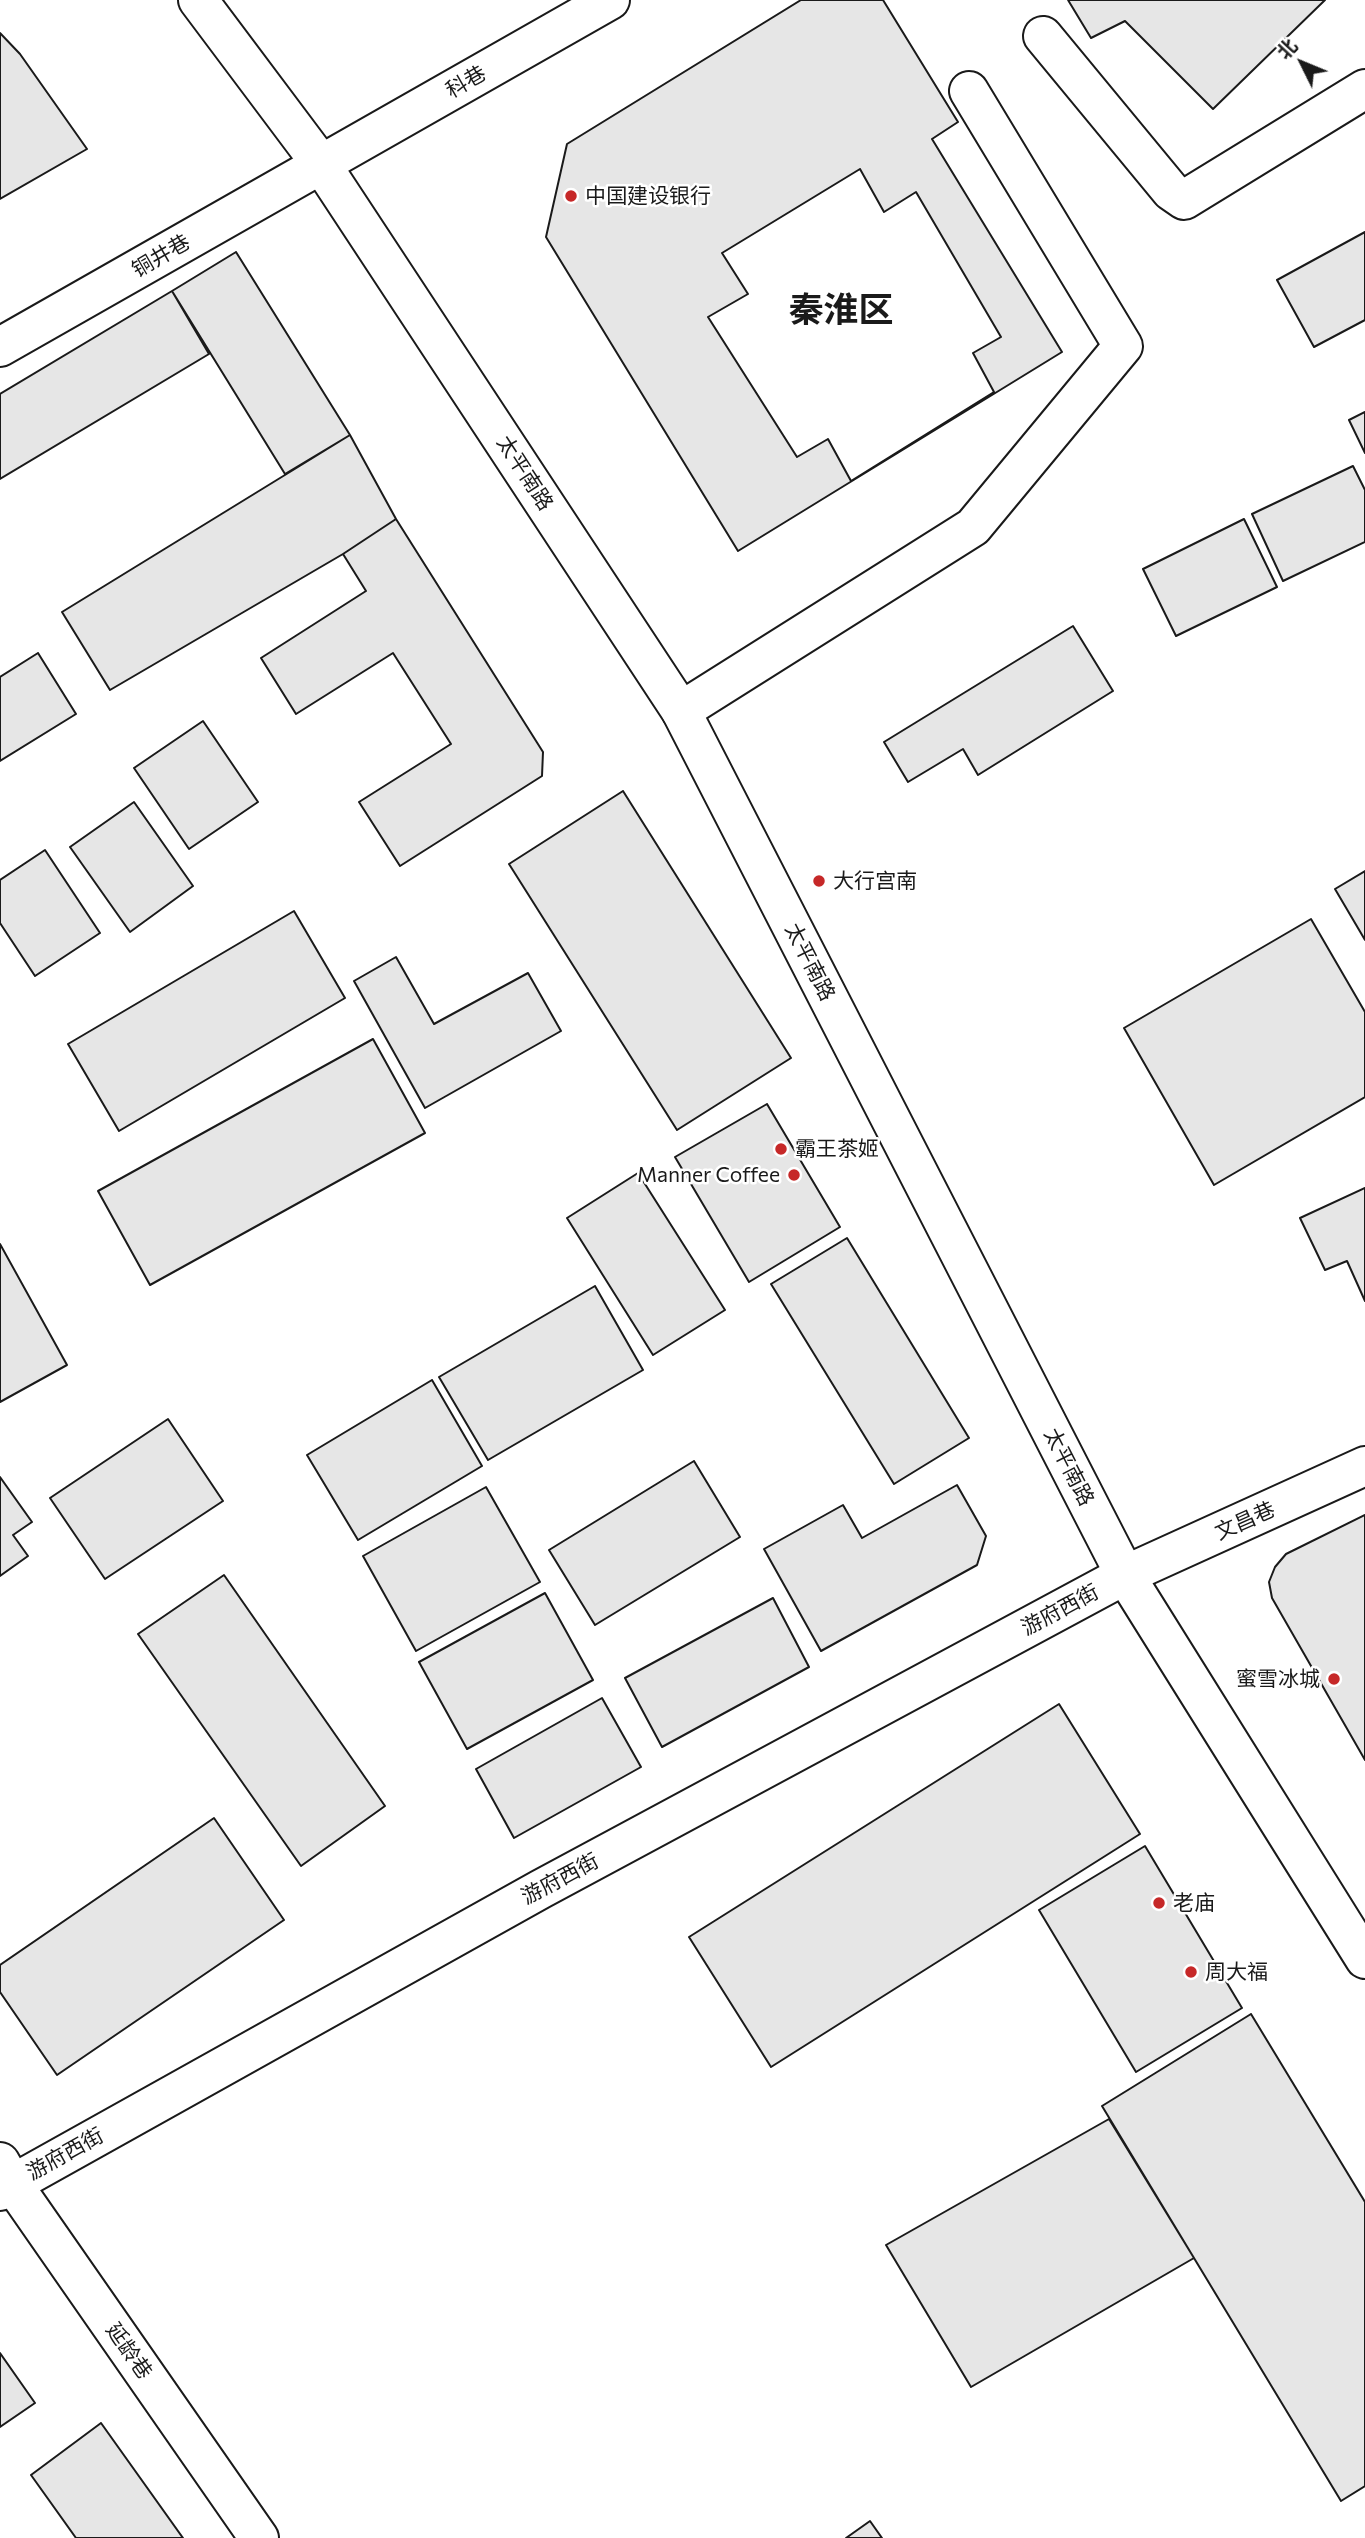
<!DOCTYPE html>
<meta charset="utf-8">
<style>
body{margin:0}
#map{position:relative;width:1365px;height:2538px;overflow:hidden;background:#fff;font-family:Commissioner,"Noto Sans SC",sans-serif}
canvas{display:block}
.north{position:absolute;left:1267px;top:28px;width:70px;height:70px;-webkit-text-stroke:5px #fff;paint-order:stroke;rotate:313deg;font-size:19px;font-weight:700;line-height:28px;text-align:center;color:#1a1a1a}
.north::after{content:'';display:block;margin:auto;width:24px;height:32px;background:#1a1a1a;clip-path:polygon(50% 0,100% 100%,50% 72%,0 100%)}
</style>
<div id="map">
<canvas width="1365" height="2538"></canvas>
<div class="north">北</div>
</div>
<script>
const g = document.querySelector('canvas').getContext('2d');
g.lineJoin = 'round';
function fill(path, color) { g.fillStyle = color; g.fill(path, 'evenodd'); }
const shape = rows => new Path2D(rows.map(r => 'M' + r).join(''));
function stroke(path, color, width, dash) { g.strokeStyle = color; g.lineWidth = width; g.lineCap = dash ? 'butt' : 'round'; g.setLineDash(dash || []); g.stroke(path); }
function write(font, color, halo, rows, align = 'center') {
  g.font = font + ' Commissioner,"Noto Sans SC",sans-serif'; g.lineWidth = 5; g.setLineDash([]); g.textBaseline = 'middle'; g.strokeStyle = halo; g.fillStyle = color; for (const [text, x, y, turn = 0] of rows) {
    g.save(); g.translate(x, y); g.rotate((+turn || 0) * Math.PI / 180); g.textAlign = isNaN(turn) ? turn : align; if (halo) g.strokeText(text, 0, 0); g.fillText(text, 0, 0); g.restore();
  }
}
const building = shape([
 [801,0,883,0,958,122,932,139,1062,352,738,551,546,237,567,144,801,0],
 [1068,0,1325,0,1213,109,1125,21,1091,38,1068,0],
 [0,33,20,54,87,149,0,199,0,33],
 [860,169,884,212,916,192,1001,337,973,353,994,392,851,481,828,439,797,457,708,317,748,294,722,253,860,169],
 [1365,232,1365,320,1314,347,1277,280,1365,232],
 [236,252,350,435,285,474,172,291,236,252],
 [172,291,209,354,0,479,0,394,172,291],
 [1365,412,1365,453,1349,420,1365,412],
 [350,435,396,519,343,554,110,690,62,612,350,435],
 [1353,466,1365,490,1365,542,1283,581,1252,514,1353,466],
 [396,519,543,752,542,776,400,866,359,802,451,744,393,653,296,714,261,658,366,591,343,554,396,519],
 [1244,519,1277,587,1176,636,1143,569,1244,519],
 [1073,626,1113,691,978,775,963,749,908,782,884,742,1073,626],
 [38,653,76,714,0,761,0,677,38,653],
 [203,721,258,802,189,849,134,768,203,721],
 [623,791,791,1058,677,1130,509,864,623,791],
 [134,802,193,886,130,932,70,847,134,802],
 [45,850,100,933,35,976,0,923,0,880,45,850],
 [1365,871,1365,940,1335,889,1365,871],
 [294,911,345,998,119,1131,68,1044,294,911],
 [1311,919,1365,1012,1365,1097,1214,1185,1124,1028,1311,919],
 [396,957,434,1024,528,973,561,1031,425,1108,354,981,396,957],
 [373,1039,425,1133,150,1285,98,1191,373,1039],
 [767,1104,840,1227,749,1282,675,1157,767,1104],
 [638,1173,725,1310,653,1355,567,1218,638,1173],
 [1365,1188,1365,1301,1347,1261,1325,1270,1300,1218,1365,1188],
 [847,1238,969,1438,894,1484,771,1284,847,1238],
 [0,1244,67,1365,0,1402,0,1244],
 [595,1286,643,1370,488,1460,439,1377,595,1286],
 [432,1380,482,1466,358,1540,307,1455,432,1380],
 [168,1419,223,1501,105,1579,50,1498,168,1419],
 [694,1461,740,1537,595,1625,549,1550,694,1461],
 [0,1477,32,1522,13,1535,28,1556,0,1576,0,1477],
 [957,1485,986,1536,977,1565,821,1651,764,1549,843,1505,862,1538,957,1485],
 [486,1487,540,1582,416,1651,363,1556,486,1487],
 [1365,1515,1365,1760,1272,1598,1269,1582,1275,1567,1286,1554,1365,1515],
 [224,1575,385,1806,301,1866,138,1634,224,1575],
 [545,1593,593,1680,467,1749,419,1662,545,1593],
 [773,1598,809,1667,662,1747,625,1678,773,1598],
 [602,1698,641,1767,514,1838,476,1769,602,1698],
 [1059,1704,1140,1834,771,2067,689,1937,1059,1704],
 [214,1818,284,1920,57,2075,0,1992,0,1965,214,1818],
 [1145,1846,1242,2008,1136,2072,1039,1910,1145,1846],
 [1251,2014,1365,2202,1365,2486,1341,2501,1102,2106,1251,2014],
 [1109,2119,1194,2258,971,2387,886,2245,1109,2119],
 [0,2353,35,2403,0,2427,0,2353],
 [101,2423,183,2538,76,2538,31,2475,101,2423],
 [870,2521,882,2538,846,2538,870,2521]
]);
fill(building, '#e6e6e6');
stroke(building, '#1a1a1a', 2);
const minor = shape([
 [1043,36,1171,191,1184,200,1365,89],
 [0,347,610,0],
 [681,711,973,527,1123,346,969,91],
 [0,2162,12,2183,259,2538],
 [0,2191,541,1889,1125,1575,1365,1466]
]);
const major = shape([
 [198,0,321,164,681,711,1125,1575,1365,1959]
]);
stroke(minor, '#1a1a1a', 42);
stroke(major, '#1a1a1a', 42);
stroke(minor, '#fff', 38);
stroke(major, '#fff', 38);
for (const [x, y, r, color] of [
 [571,196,7,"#c62828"],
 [819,881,7,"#c62828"],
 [781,1149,7,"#c62828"],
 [794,1175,7,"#c62828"],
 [1334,1679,7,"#c62828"],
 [1159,1903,7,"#c62828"],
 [1191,1972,7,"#c62828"]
]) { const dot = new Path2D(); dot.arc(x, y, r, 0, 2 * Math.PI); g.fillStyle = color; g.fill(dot); stroke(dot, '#fff', 2.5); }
write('21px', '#1a1a1a', '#fff', [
 ["科巷",466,82,-30],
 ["铜井巷",161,256,-30],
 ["太平南路",525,473,57],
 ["太平南路",810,962,63],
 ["太平南路",1069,1467,63],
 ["文昌巷",1245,1521,-24],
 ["游府西街",1060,1610,-28],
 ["游府西街",560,1879,-28],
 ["游府西街",65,2154,-29],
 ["延龄巷",129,2351,55]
]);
write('21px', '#1a1a1a', '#fff', [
 ["中国建设银行",585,196],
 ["大行宫南",833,881],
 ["霸王茶姬",795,1149],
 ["Manner Coffee",780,1175,"right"],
 ["蜜雪冰城",1320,1679,"right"],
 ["老庙",1173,1903],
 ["周大福",1205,1972]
], 'left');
write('bold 35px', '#1a1a1a', '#fff', [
 ["秦淮区",841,310]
]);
</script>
